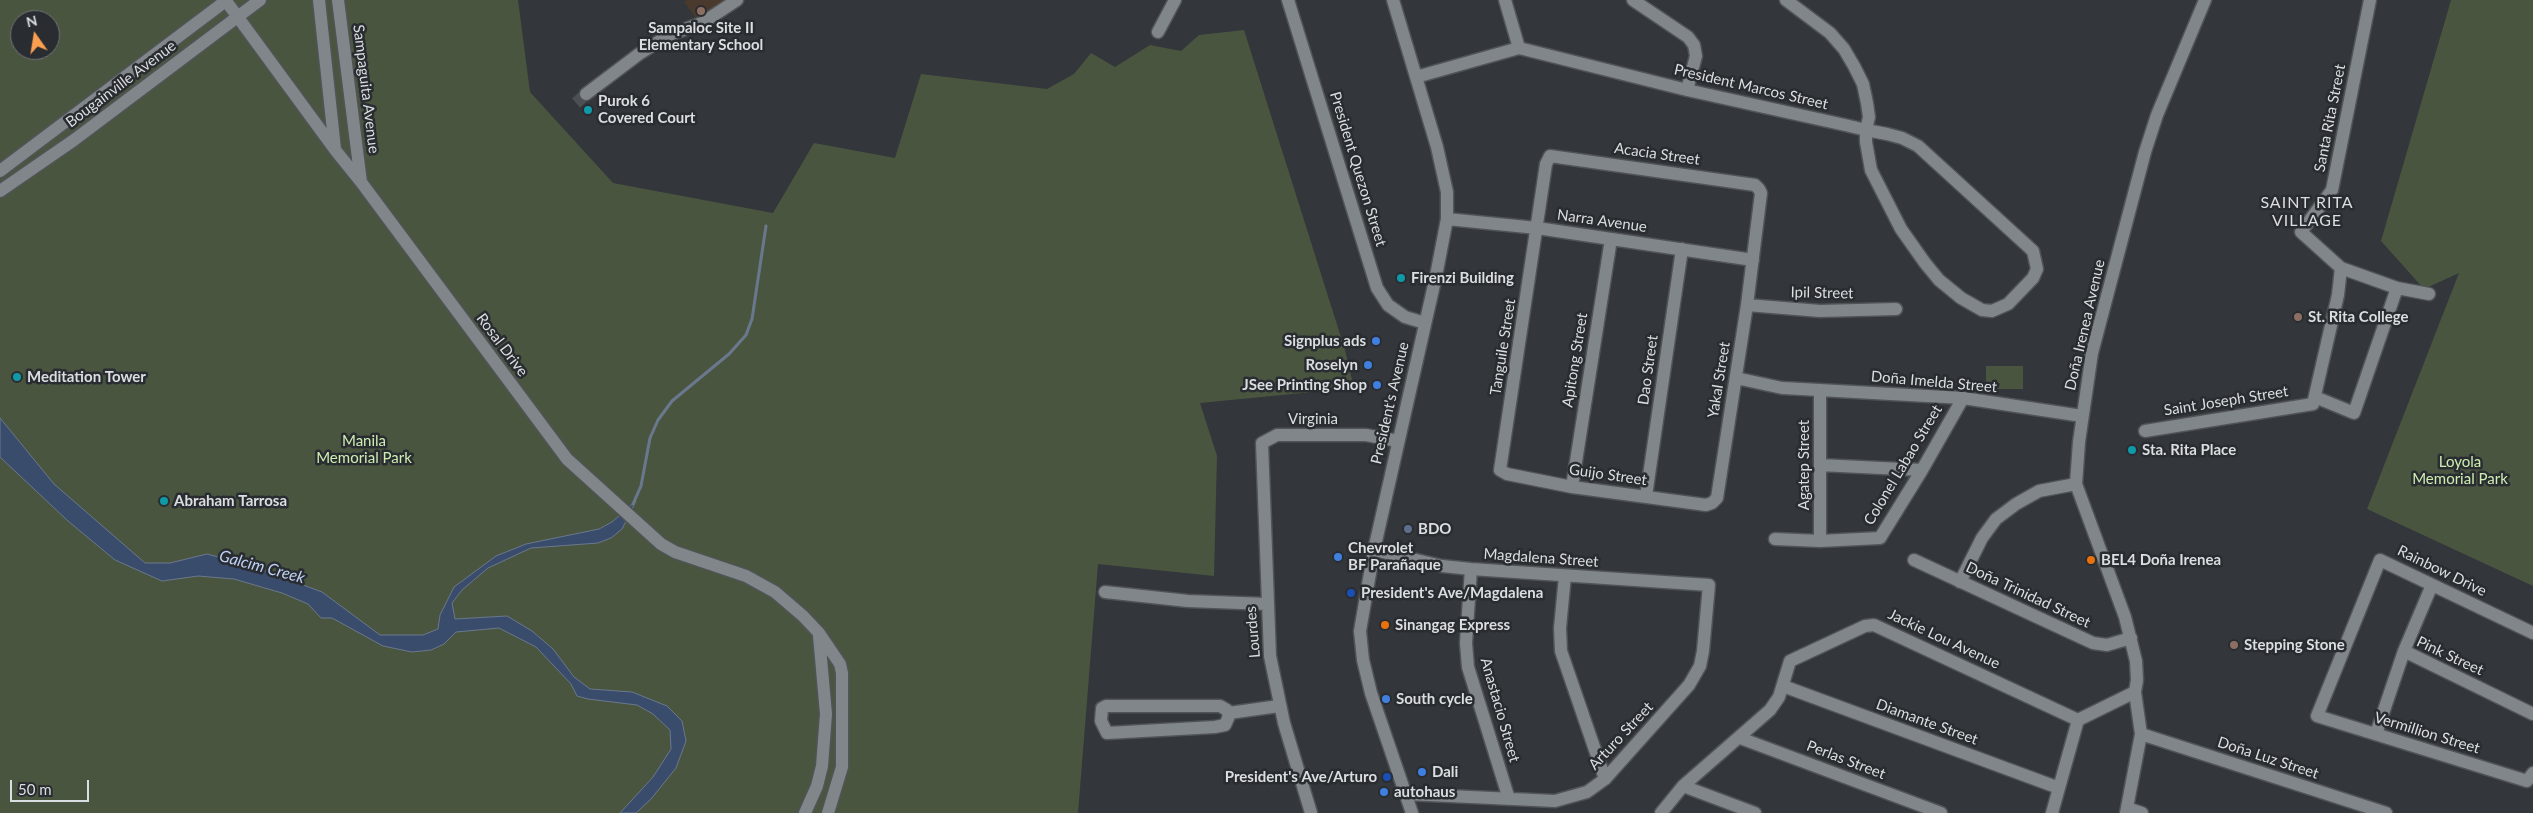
<!DOCTYPE html>
<meta charset="utf-8">
<style>
body{margin:0}
#map{position:relative;width:2533px;height:813px;overflow:hidden;background:#33363a;font-family:Lato,sans-serif}
canvas{display:block}
.north{position:absolute;left:10px;top:10px;width:50px;height:50px;box-sizing:border-box;background:#292c30;border:1px solid #707376;border-radius:50%;rotate:347deg;font-size:14px;font-weight:700;line-height:20px;text-align:center;color:#dbdee0}
.north::after{content:'';display:block;margin:auto;width:18px;height:22px;background:#fb9e50;clip-path:polygon(50% 0,100% 100%,50% 72%,0 100%)}
.scale{position:absolute;left:10px;top:780px;width:79px;height:22px;box-sizing:border-box;border:2px solid #dbdee0;border-top:0;padding-left:6px;font-size:15px;line-height:18px;white-space:nowrap;color:#dbdee0;-webkit-text-stroke:4px #292c30;paint-order:stroke}
</style>
<div id="map">
<canvas width="2533" height="813"></canvas>
<div class="north">N</div>
<div class="scale">50 m</div>
</div>
<script>
const g = document.querySelector('canvas').getContext('2d');
g.lineJoin = 'round';
function fill(path, color) { g.fillStyle = color; g.fill(path, 'evenodd'); }
const shape = rows => new Path2D(rows.map(r => 'M' + r).join(''));
function stroke(path, color, width, dash) { g.strokeStyle = color; g.lineWidth = width; g.lineCap = dash ? 'butt' : 'round'; g.setLineDash(dash || []); g.stroke(path); }
function write(font, color, halo, rows, align = 'center') {
  g.font = font + ' Lato,sans-serif'; g.lineWidth = 5; g.setLineDash([]); g.textBaseline = 'middle'; g.strokeStyle = halo; g.fillStyle = color; for (const [text, x, y, turn = 0] of rows) {
    g.save(); g.translate(x, y); g.rotate((+turn || 0) * Math.PI / 180); g.textAlign = isNaN(turn) ? turn : align; if (halo) g.strokeText(text, 0, 0); g.fillText(text, 0, 0); g.restore();
  }
}
fill(shape([
 [687,0,726,0,697,19,684,2]
]), '#493a2d');
fill(shape([
 [0,0,518,0,530,92,613,183,773,213,814,143,895,158,921,74,1047,89,1074,74,1091,53,1115,67,1150,45,1181,51,1199,35,1244,30,1345,350,1354,388,1200,403,1217,456,1214,576,1098,564,1078,813,0,813],
 [20,20,50,20,50,50,20,50],
 [2451,0,2533,0,2533,586,2367,509,2459,273,2424,289,2381,241],
 [1986,366,2023,366,2023,389,1986,389]
]), '#4a5540');
const water = shape([
 [0,418,54,484,145,563,170,563,207,554,252,566,322,592,380,635,423,635,438,629,440,615,454,587,496,556,526,544,599,529,612,522,636,501,622,529,611,538,598,543,531,548,488,568,462,590,452,603,455,619,507,616,532,631,553,649,574,677,590,689,632,692,667,706,682,721,686,741,676,768,651,799,636,813,620,813,653,777,671,749,670,730,653,714,637,705,588,699,577,696,571,684,536,647,499,628,456,632,444,644,431,650,412,652,383,646,332,618,321,618,308,604,282,593,234,579,198,576,162,581,115,560,68,521,0,457,0,418]
]);
fill(water, '#3a4c6b');
stroke(water, '#6a788e', 1);
stroke(shape([
 [633,504,641,486,650,438,658,420,672,401,729,354,746,335,752,319,766,226]
]), '#6a788e', 3);
stroke(shape([
 [576,103,586,94]
]), '#4c4f53', 12, [12, 6]);
const minor = shape([
 [319,0,335,149],
 [338,0,361,182],
 [1288,0,1377,288,1388,305,1405,317,1425,323],
 [1393,0,1437,147,1447,192,1447,219,1436,276,1374,550,1360,631,1363,660,1371,693,1412,813],
 [1505,0,1519,48],
 [1633,0,1688,37,1694,45,1696,56,1687,90],
 [2370,0,2332,190,2301,232,2341,268,2397,288,2429,294],
 [226,1,336,151,361,182,567,459,661,544,675,552,746,576,775,592,803,616,819,633,840,664,842,673,842,767,828,813],
 [1158,32,1175,0],
 [1416,77,1519,48,1687,90,1845,125,1866,130,1887,134,1902,138,1918,146,2033,251,2037,269,2033,278,2008,304,1992,311,1982,310,1961,298,1939,280,1925,263,1901,229,1871,170,1866,142,1866,130,1869,117,1867,103,1863,84,1854,66,1844,49,1830,33,1786,0],
 [586,94,639,54,669,35,702,23,737,0],
 [1550,156,1755,185,1759,189,1761,193,1747,305,1717,498,1712,503,1706,505,1572,487,1507,474,1500,470,1546,164,1550,156],
 [0,171,227,0],
 [0,191,74,140,260,0],
 [1447,219,1537,228,1753,260],
 [1747,305,1820,311,1896,309],
 [1736,378,1782,388],
 [1783,388,1963,398,2082,416],
 [2315,397,2354,413,2397,288],
 [2145,431,2313,404,2338,295,2341,268],
 [1820,465,1922,470],
 [1572,487,1611,239],
 [1646,496,1682,249],
 [1775,539,1820,541,1880,538,1922,470,1963,398],
 [1820,541,1820,390],
 [1374,550,1442,566,1471,569,1709,585,1703,651,1700,666,1689,685,1605,779,1587,792,1555,801,1407,794],
 [1914,560,2093,643,2107,645,2131,638],
 [1471,569,1466,643,1468,667,1509,799],
 [1565,576,1560,628,1561,651,1605,779],
 [1960,582,1982,538,1996,519,2016,504,2039,491,2076,484],
 [1105,592,1188,601,1267,604],
 [2533,633,2380,560,2317,716,2527,781,2533,773],
 [2404,651,2533,714],
 [1783,686,2059,788],
 [1106,706,1220,706,1227,710,1229,716,1225,725,1215,727,1107,733,1101,721,1102,708,1106,706],
 [1229,713,1279,706],
 [2141,734,2386,813],
 [2376,734,2404,651,2432,585],
 [1740,738,1941,813],
 [1683,786,1755,813],
 [2127,808,2142,813],
 [805,813,817,786,822,766,826,714,819,636],
 [1311,813,1284,723,1270,656,1262,443,1277,435,1366,435,1398,441],
 [1661,813,1683,786,1770,710,1779,697,1790,661,1865,626,1874,625,2078,720,2135,692],
 [2052,813,2078,720],
 [2126,813,2141,734,2135,692,2137,680,2136,661,2125,617,2076,484,2079,442,2092,353,2145,152,2157,115,2205,0]
]);
stroke(minor, '#505456', 15);
stroke(minor, '#81868a', 12);
for (const [x, y, r, color] of [
 [701,11,5,"#8d6e63"],
 [588,110,5,"#0f9aa8"],
 [1401,278,5,"#0f9aa8"],
 [2298,317,5,"#8d6e63"],
 [1376,341,5,"#3f7fe0"],
 [1368,365,5,"#3f7fe0"],
 [17,377,5,"#0f9aa8"],
 [1377,385,5,"#3f7fe0"],
 [2132,450,5,"#0f9aa8"],
 [164,501,5,"#0f9aa8"],
 [1408,529,5,"#5c6f8a"],
 [1338,557,5,"#3f7fe0"],
 [2091,560,5,"#e8710a"],
 [1351,593,5,"#1a4fb4"],
 [1385,625,5,"#e8710a"],
 [2234,645,5,"#8d6e63"],
 [1386,699,5,"#3f7fe0"],
 [1422,772,5,"#3f7fe0"],
 [1387,777,5,"#1a4fb4"],
 [1384,792,5,"#3f7fe0"]
]) { const dot = new Path2D(); dot.arc(x, y, r, 0, 2 * Math.PI); g.fillStyle = color; g.fill(dot); stroke(dot, '#292c30', 2); }
write('bold 15px', '#dbdee0', '#292c30', [
 ["Sampaloc Site II",701,28,"center"],
 ["Elementary School",701,45,"center"],
 ["Purok 6",598,101],
 ["Covered Court",598,118],
 ["Firenzi Building",1411,278],
 ["St. Rita College",2308,317],
 ["Signplus ads",1366,341,"right"],
 ["Roselyn",1358,365,"right"],
 ["Meditation Tower",27,377],
 ["JSee Printing Shop",1367,385,"right"],
 ["Sta. Rita Place",2142,450],
 ["Abraham Tarrosa",174,501],
 ["BDO",1418,529],
 ["Chevrolet",1348,548],
 ["BF Parañaque",1348,565],
 ["BEL4 Doña Irenea",2101,560],
 ["President's Ave/Magdalena",1361,593],
 ["Sinangag Express",1395,625],
 ["Stepping Stone",2244,645],
 ["South cycle",1396,699],
 ["Dali",1432,772],
 ["President's Ave/Arturo",1377,777,"right"],
 ["autohaus",1394,792]
], 'left');
write('15px', '#dbdee0', '#292c30', [
 ["Bougainville Avenue",121,84,-37],
 ["President Marcos Street",1751,87,13],
 ["Sampaguita Avenue",366,89,83],
 ["Santa Rita Street",2330,118,-79],
 ["Acacia Street",1657,154,8],
 ["President Quezon Street",1358,169,73],
 ["Narra Avenue",1602,221,8],
 ["Ipil Street",1822,293,1],
 ["Doña Irenea Avenue",2085,325,-77],
 ["Rosal Drive",502,345,53],
 ["Tanguile Street",1503,347,-81],
 ["Apitong Street",1575,360,-81],
 ["Dao Street",1648,370,-82],
 ["Yakal Street",1719,380,-81],
 ["Doña Imelda Street",1934,382,5],
 ["Saint Joseph Street",2226,401,-9],
 ["President's Avenue",1390,403,-77],
 ["Virginia",1313,419],
 ["Agatep Street",1804,465,-90],
 ["Colonel Labao Street",1903,465,-59],
 ["Guijo Street",1608,475,8],
 ["Magdalena Street",1541,558,4],
 ["Rainbow Drive",2442,571,26],
 ["Doña Trinidad Street",2028,595,25],
 ["Lourdes",1253,632,-95],
 ["Jackie Lou Avenue",1944,639,25],
 ["Pink Street",2450,656,25],
 ["Anastacio Street",1500,710,74],
 ["Diamante Street",1927,722,20],
 ["Vermillion Street",2427,733,17],
 ["Arturo Street",1621,736,-47],
 ["Doña Luz Street",2268,758,18],
 ["Perlas Street",1846,760,21]
]);
write('15px', '#ceeeb0', '#292c30', [
 ["Manila",364,441],
 ["Memorial Park",364,458],
 ["Loyola",2460,462],
 ["Memorial Park",2460,479]
]);
g.letterSpacing = '1px';
write('16px', '#dbdee0', '#292c30', [
 ["SAINT RITA",2307,203],
 ["VILLAGE",2307,221]
]);
g.letterSpacing = '0px';
write('italic 16px', '#bfd3f6', '#292c30', [
 ["Galcim Creek",262,567,15]
]);
</script>
